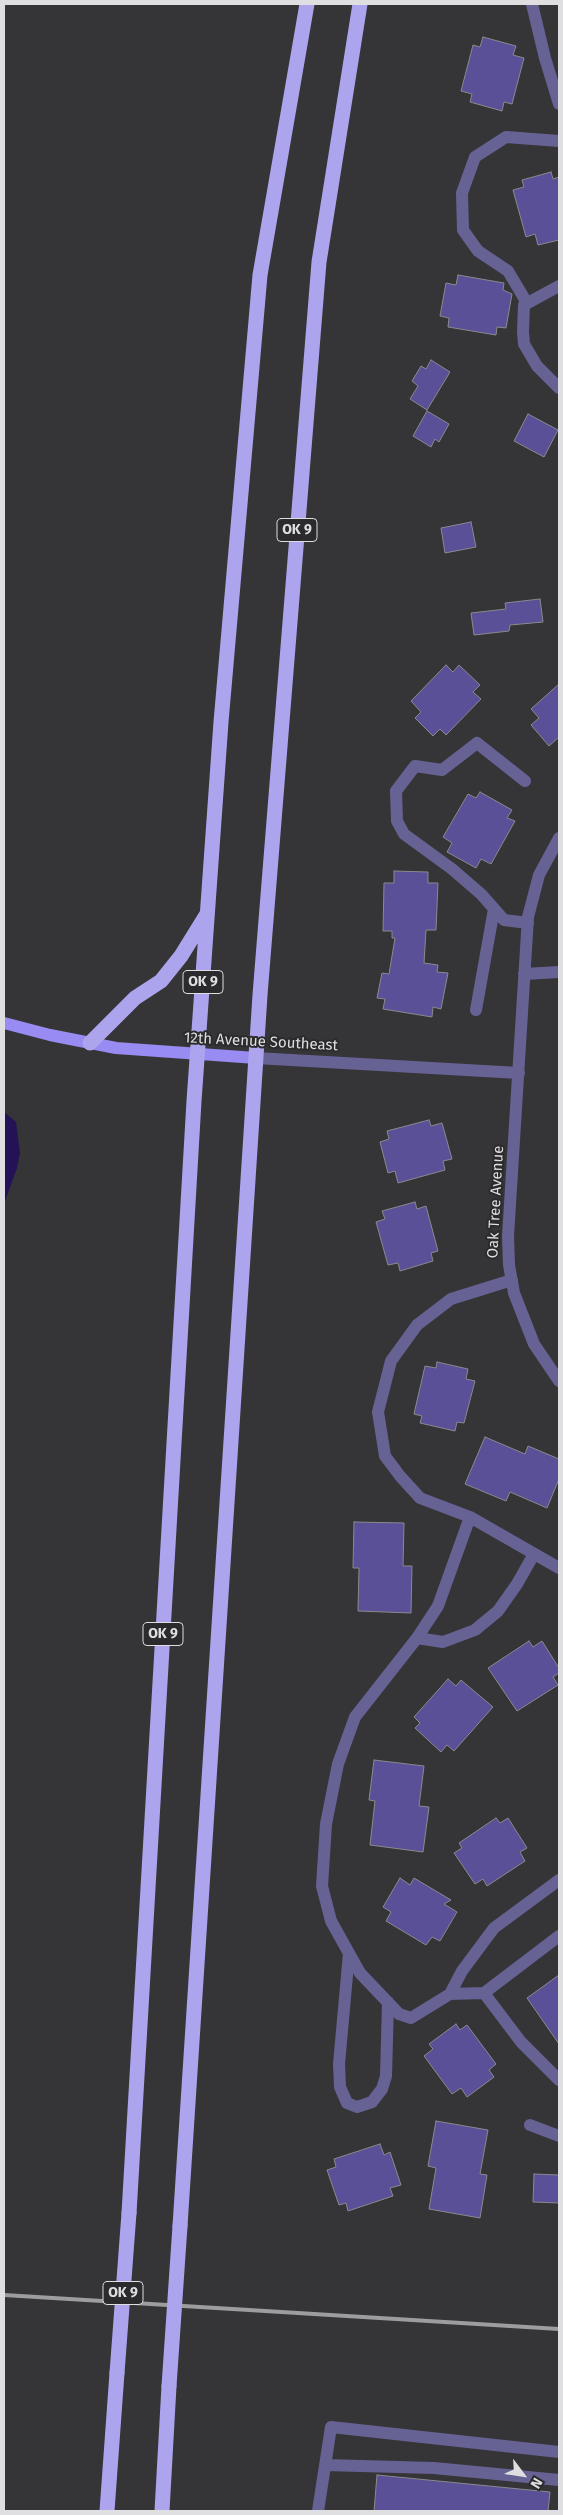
<!DOCTYPE html>
<style>
body{margin:0}
#map{position:relative;width:563px;height:2515px;overflow:hidden;background:#353537;font-family:"Fira Sans",sans-serif}
canvas{display:block}
.frame{position:absolute;inset:0;border:5px solid #dfdfe1;pointer-events:none}
.north{position:absolute;left:498px;top:2450px;width:50px;height:50px;-webkit-text-stroke:4px #2b2b2d;paint-order:stroke;rotate:121deg;font-size:14px;font-weight:700;line-height:20px;text-align:center;color:#dfdfe1}
.north::after{content:'';display:block;margin:auto;width:18px;height:22px;background:#dfdfe1;clip-path:polygon(50% 0,100% 100%,50% 72%,0 100%)}
</style>
<div id="map">
<canvas width="563" height="2515"></canvas>
<div class="frame"></div>
<div class="north">N</div>
</div>
<script>
const g = document.querySelector('canvas').getContext('2d');
g.lineJoin = 'round';
function fill(path, color) { g.fillStyle = color; g.fill(path, 'evenodd'); }
const shape = rows => new Path2D(rows.map(r => 'M' + r).join(''));
function stroke(path, color, width, dash) { g.strokeStyle = color; g.lineWidth = width; g.lineCap = dash ? 'butt' : 'round'; g.setLineDash(dash || []); g.stroke(path); }
function write(font, color, halo, rows, align = 'center') {
  g.font = font + ' "Fira Sans",sans-serif'; g.lineWidth = 4; g.setLineDash([]); g.textBaseline = 'middle'; g.strokeStyle = halo; g.fillStyle = color; for (const [text, x, y, turn = 0] of rows) {
    g.save(); g.translate(x, y); g.rotate((+turn || 0) * Math.PI / 180); g.textAlign = isNaN(turn) ? turn : align; if (halo) g.strokeText(text, 0, 0); g.fillText(text, 0, 0); g.restore();
  }
}
fill(shape([
 [4,1112,16,1122,20,1153,17,1168,4,1204]
]), '#241256');
const building = shape([
 [483,37,516,46,513,55,524,58,512,104,504,102,502,111,470,102,472,94,461,91,473,45,480,47,483,37],
 [551,172,553,179,559,177,559,240,538,245,535,234,526,237,513,190,524,187,522,180,551,172],
 [458,275,504,283,503,290,512,294,506,328,497,327,496,335,448,327,449,318,440,316,446,283,456,285,458,275],
 [431,360,450,372,427,410,410,399,418,386,412,381,421,366,426,369,431,360],
 [427,411,449,424,439,442,435,439,431,447,413,436,427,411],
 [528,414,558,430,544,457,514,441,528,414],
 [471,522,476,547,445,553,441,528,471,522],
 [540,599,543,622,510,625,509,631,474,635,471,613,506,609,505,603,540,599],
 [446,665,453,672,459,665,480,685,473,692,481,699,446,735,440,729,433,736,415,718,421,712,411,701,446,665],
 [559,684,559,737,549,746,531,725,539,718,531,709,559,684],
 [480,792,512,810,507,818,515,821,491,864,481,859,476,868,447,852,452,843,443,837,468,794,476,798,480,792],
 [394,871,428,872,428,883,438,883,436,930,426,930,424,963,438,965,437,972,448,973,441,1009,433,1007,432,1017,383,1009,385,999,377,998,382,973,389,974,395,938,392,938,392,931,383,931,384,883,394,883,394,871],
 [429,1120,431,1126,442,1123,452,1159,443,1161,445,1170,398,1183,395,1171,388,1173,380,1142,389,1139,387,1131,429,1120],
 [415,1202,417,1209,426,1206,438,1251,431,1253,433,1261,400,1271,398,1263,388,1265,376,1222,385,1219,382,1211,415,1202],
 [437,1362,468,1369,466,1379,475,1381,464,1423,457,1422,455,1431,420,1423,422,1416,414,1414,425,1366,436,1368,437,1362],
 [485,1437,525,1454,528,1446,559,1459,559,1479,547,1508,510,1492,506,1501,465,1484,485,1437],
 [354,1522,404,1523,403,1566,412,1566,411,1613,358,1611,359,1568,353,1568,354,1522],
 [529,1641,533,1647,542,1641,559,1668,559,1673,553,1677,558,1685,517,1711,488,1668,529,1641],
 [448,1679,456,1686,461,1680,493,1707,454,1751,447,1745,441,1752,415,1728,420,1723,414,1717,448,1679],
 [374,1760,424,1766,419,1806,429,1807,423,1852,370,1845,375,1801,369,1800,374,1760],
 [496,1818,500,1823,508,1818,527,1848,520,1852,525,1861,487,1886,483,1879,475,1884,454,1853,462,1848,459,1843,496,1818],
 [400,1878,410,1885,414,1878,451,1900,444,1904,457,1912,440,1941,432,1937,426,1945,386,1921,391,1912,383,1907,400,1878],
 [559,1975,559,2044,527,1998,559,1975],
 [456,2024,460,2030,467,2025,496,2064,489,2070,494,2077,467,2097,461,2088,452,2094,424,2056,433,2049,429,2044,456,2024],
 [436,2121,488,2130,480,2174,487,2175,480,2218,429,2209,436,2168,428,2166,436,2121],
 [380,2144,384,2155,390,2152,401,2185,390,2188,393,2196,348,2211,346,2203,339,2205,327,2170,336,2167,334,2159,380,2144],
 [534,2174,559,2175,559,2203,533,2202,534,2174],
 [377,2475,550,2492,548,2511,374,2511,377,2475]
]);
fill(building, '#5a5098');
stroke(building, '#8a8a8d', 1);
stroke(shape([
 [532,4,545,58,559,104],
 [559,286,524,305,523,332,524,344,537,366,559,388],
 [527,303,508,271,478,251,463,230,462,193,475,157,506,137,559,141],
 [525,781,477,743,442,770,415,766,396,791,397,821,404,834,452,869,481,894,504,920,528,923],
 [559,838,539,875,528,917,508,1236,509,1265,514,1293,534,1344,559,1381],
 [524,974,559,972],
 [476,1010,494,909],
 [256,1058,519,1073],
 [512,1280,451,1299,417,1325,391,1361,378,1412,385,1456,400,1476,420,1498,470,1517,559,1568],
 [470,1517,438,1606,417,1638,355,1717,338,1764,326,1824,322,1886,331,1921,360,1973,399,2014,411,2018,450,1994,484,1993,559,1936],
 [417,1638,443,1642,475,1630,498,1611,517,1584,534,1554],
 [349,1953,339,2064,340,2087,347,2103,357,2107,372,2102,382,2089,386,2076,388,2002],
 [484,1993,521,2042,559,2080],
 [450,1994,462,1971,494,1928,559,1880],
 [530,2125,559,2136],
 [325,2465,434,2468,559,2480],
 [318,2511,331,2427,559,2452]
]), '#676294', 12);
stroke(shape([
 [4,1023,50,1035,116,1048,256,1058]
]), '#988bf1', 12);
stroke(shape([
 [90,1043,135,998,161,981,181,956,207,914],
 [129,2213,194,1101,221,722,260,275,307,4],
 [180,2226,260,995,319,262,360,4],
 [107,2511,117,2373],
 [162,2511,169,2386]
]), '#aca5ee', 15);
stroke(shape([
 [4,2295,559,2329]
]), '#9d9d9f', 4);
stroke(shape([
 [117,2373,129,2213],
 [169,2386,180,2226]
]), '#aca5ee', 15);
for (const [x, y, w] of [
 [297,530,40],
 [203,982,40],
 [163,1634,40],
 [123,2293,40]
]) { const box = new Path2D(); box.roundRect(x - w / 2, y - 11.5, w, 23, 4); g.fillStyle = '#2b2b2d'; g.fill(box); stroke(box, '#dfdfe1', 1); }
write('bold 14px', '#dfdfe1', null, [
 ["OK 9",297,530],
 ["OK 9",203,982],
 ["OK 9",163,1634],
 ["OK 9",123,2293]
]);
write('15px', '#dfdfe1', '#2b2b2d', [
 ["12th Avenue Southeast",261,1042,3],
 ["Oak Tree Avenue",496,1202,-87]
]);
</script>
